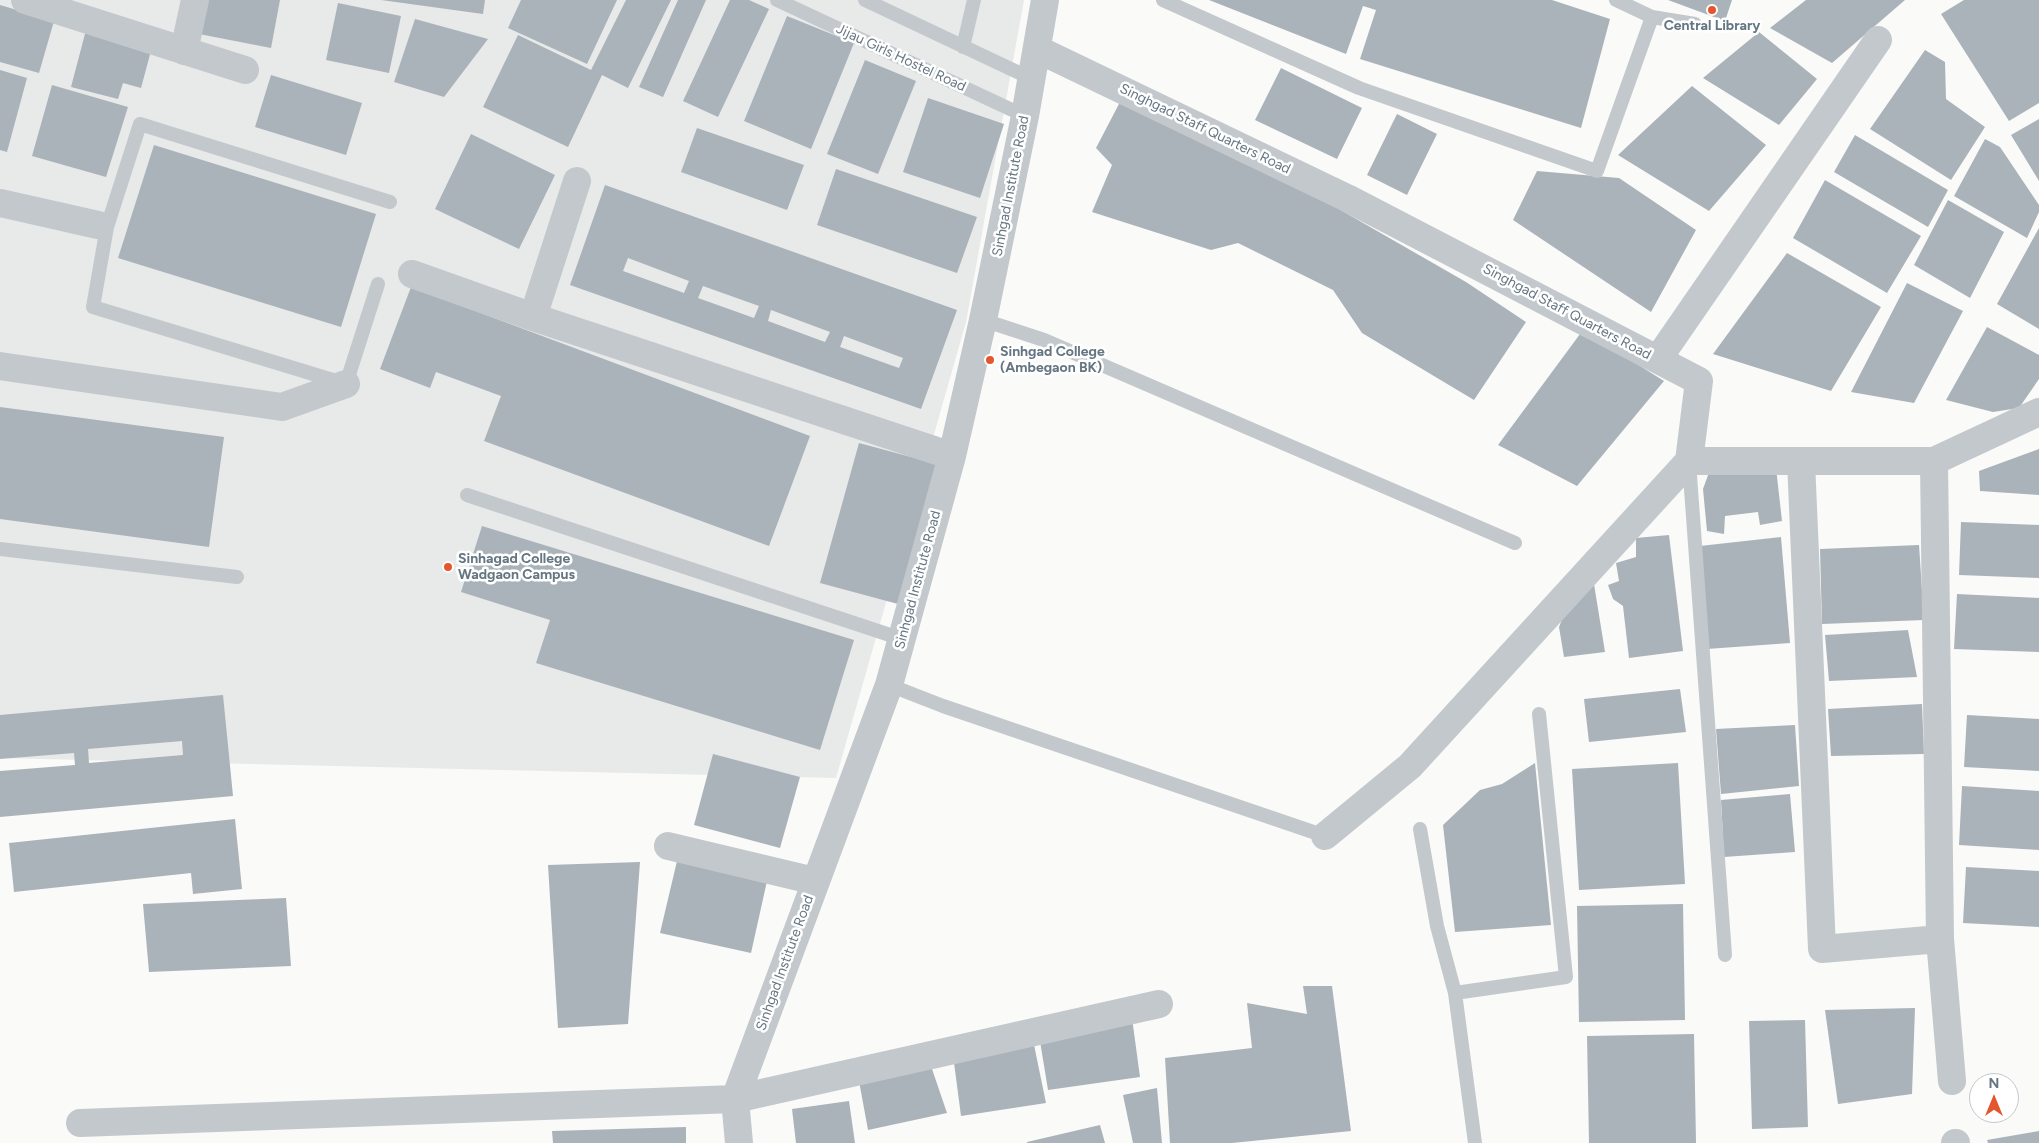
<!DOCTYPE html>
<style>
body{margin:0}
#map{position:relative;width:2039px;height:1143px;overflow:hidden;background:#fafaf8;font-family:Figtree,sans-serif}
canvas{display:block}
.north{position:absolute;left:1969px;top:1073px;width:50px;height:50px;box-sizing:border-box;background:#fff;border:1px solid #c1c8cd;border-radius:50%;rotate:0deg;font-size:14px;font-weight:700;line-height:20px;text-align:center;color:#657683}
.north::after{content:'';display:block;margin:auto;width:18px;height:22px;background:#e4572e;clip-path:polygon(50% 0,100% 100%,50% 72%,0 100%)}
</style>
<div id="map">
<canvas width="2039" height="1143"></canvas>
<div class="north">N</div>
</div>
<script>
const g = document.querySelector('canvas').getContext('2d');
g.lineJoin = 'round';
function fill(path, color) { g.fillStyle = color; g.fill(path, 'evenodd'); }
const shape = rows => new Path2D(rows.map(r => 'M' + r).join(''));
function stroke(path, color, width, dash) { g.strokeStyle = color; g.lineWidth = width; g.lineCap = dash ? 'butt' : 'round'; g.setLineDash(dash || []); g.stroke(path); }
function write(font, color, halo, rows, align = 'center') {
  g.font = font + ' Figtree,sans-serif'; g.lineWidth = 5; g.setLineDash([]); g.textBaseline = 'middle'; g.strokeStyle = halo; g.fillStyle = color; for (const [text, x, y, turn = 0] of rows) {
    g.save(); g.translate(x, y); g.rotate((+turn || 0) * Math.PI / 180); g.textAlign = isNaN(turn) ? turn : align; if (halo) g.strokeText(text, 0, 0); g.fillText(text, 0, 0); g.restore();
  }
}
fill(shape([
 [0,0,1024,0,966,322,836,778,0,758]
]), '#e8e9e9');
fill(shape([
 [205,0,280,0,271,48,199,34],
 [381,0,485,0,483,14],
 [521,0,617,0,587,64,508,28],
 [626,0,671,0,628,88,602,75,568,147,483,107,518,35,591,70],
 [678,0,706,0,663,97,639,87],
 [730,0,749,0,769,9,718,117,683,101],
 [1209,0,1552,0,1610,19,1581,128,1360,59,1376,10,1363,6,1346,54],
 [1668,0,1732,0,1725,21],
 [1806,0,1905,0,1832,63,1770,28],
 [1964,0,2039,0,2039,103,2009,121,1941,14],
 [338,3,401,16,389,73,326,60],
 [0,5,54,21,39,73,0,62],
 [787,16,854,43,811,149,744,121],
 [415,19,488,39,444,97,394,82],
 [86,30,152,47,141,88,123,83,118,99,71,87],
 [1759,32,1817,79,1779,125,1703,78],
 [1925,50,1945,62,1946,99,1985,127,1951,180,1870,129],
 [865,60,916,81,878,174,827,154],
 [1281,68,1362,108,1337,159,1255,120],
 [0,70,27,78,7,152,0,150],
 [271,75,362,103,346,155,255,127],
 [52,85,128,107,106,177,32,156],
 [1692,86,1766,145,1709,211,1618,155],
 [928,98,1004,124,980,198,903,172],
 [1120,102,1304,189,1466,282,1526,322,1474,400,1362,333,1333,290,1238,243,1211,250,1092,212,1112,165,1096,148],
 [1397,114,1437,134,1407,195,1367,175],
 [2039,119,2039,181,2011,135],
 [697,128,804,165,787,210,681,172],
 [471,134,555,175,519,249,435,209],
 [1855,135,1948,190,1928,227,1834,172],
 [1985,139,2000,147,2039,205,2039,212,2027,238,1954,196],
 [154,145,376,214,341,327,118,258],
 [836,169,977,217,957,273,817,225],
 [1537,171,1619,178,1696,230,1651,312,1513,220],
 [1825,180,1921,236,1887,293,1793,238],
 [605,185,957,310,921,409,570,285],
 [628,258,689,281,684,293,623,271],
 [703,286,759,306,754,318,698,298],
 [771,310,830,332,825,342,768,321],
 [844,336,903,358,899,368,840,347],
 [1948,200,2004,232,1970,298,1914,265],
 [2039,228,2039,329,1997,304],
 [1787,253,1881,307,1831,391,1713,354],
 [1907,283,1963,311,1914,403,1851,392],
 [411,287,810,436,769,546,484,441,501,396,436,372,430,388,380,369],
 [1987,327,2039,355,2039,379,2019,408,1993,412,1946,400],
 [1583,330,1664,381,1577,486,1498,445],
 [0,407,224,437,209,547,0,519],
 [859,443,937,464,898,604,820,583],
 [2039,449,2039,495,1980,491,1979,471],
 [1711,467,1776,468,1782,521,1760,525,1758,512,1725,516,1724,534,1707,531,1703,489],
 [1961,522,2039,525,2039,578,1959,575],
 [482,526,854,640,820,750,536,663,550,620,461,592],
 [1669,535,1683,651,1629,658,1623,606,1613,599,1608,585,1619,581,1616,563,1636,557,1636,538],
 [1781,537,1790,643,1707,649,1700,546],
 [1919,545,1924,620,1822,624,1820,549],
 [1594,584,1605,652,1564,657,1559,627,1565,612],
 [1957,594,2039,598,2039,652,1954,649],
 [1908,630,1917,677,1829,681,1825,635],
 [1680,689,1686,732,1589,742,1584,699],
 [223,695,233,796,0,817,0,771,75,765,74,753,0,759,0,715],
 [182,741,183,755,89,763,88,749],
 [1922,704,1924,754,1831,756,1828,709],
 [1967,715,2039,719,2039,771,1964,767],
 [1795,725,1799,786,1721,794,1716,729],
 [713,754,800,777,780,848,694,825],
 [1535,763,1551,925,1455,932,1443,825,1480,790,1502,784],
 [1678,763,1685,884,1579,890,1572,769],
 [1962,786,2039,791,2039,850,1959,845],
 [1790,794,1795,852,1724,857,1721,800],
 [235,819,242,889,193,894,191,873,14,892,9,843],
 [677,861,767,881,751,953,660,933],
 [640,862,628,1024,558,1028,548,865],
 [1966,867,2039,871,2039,927,1963,923],
 [286,898,291,966,149,972,143,904],
 [1683,904,1685,1020,1579,1022,1577,906],
 [1303,986,1332,986,1351,1131,1232,1143,1170,1143,1165,1058,1252,1048,1247,1003,1307,1014],
 [1915,1008,1912,1094,1838,1104,1825,1010],
 [1132,1018,1140,1077,1048,1090,1039,1035],
 [1805,1020,1808,1127,1752,1129,1749,1021],
 [1694,1034,1696,1143,1589,1143,1587,1036],
 [1033,1040,1046,1103,961,1116,953,1055],
 [931,1066,947,1113,868,1130,859,1081],
 [1157,1088,1162,1143,1133,1143,1123,1095],
 [849,1101,855,1143,796,1143,792,1109],
 [1100,1125,1105,1143,1027,1143,1027,1142],
 [686,1127,686,1143,553,1143,552,1131],
 [2039,1131,2039,1143,1988,1143,1987,1140]
]), '#aab3b9');
stroke(shape([
 [777,0,1025,116],
 [865,0,1030,78],
 [1163,0,1359,88,1597,171,1652,17,1616,0],
 [1652,17,1695,24],
 [963,47,974,0],
 [99,225,107,227,93,307,346,384,378,284],
 [107,227,140,124,390,202],
 [983,320,1044,340,1515,543],
 [1689,462,1725,955],
 [467,495,902,639],
 [0,549,237,577],
 [889,685,943,706,1325,836],
 [1420,829,1437,926,1455,993,1475,1143],
 [1455,993,1566,977,1539,714]
]), '#c3c8cc', 14);
stroke(shape([
 [25,0,245,70],
 [1037,49,1347,198,1699,381,1689,461],
 [184,51,195,0],
 [0,203,98,225],
 [412,274,533,317,952,456],
 [533,317,577,181],
 [1658,359,1878,40],
 [0,366,282,407,346,384],
 [1689,461,1934,461,2039,412],
 [1801,461,1822,949,1940,939,1952,1081],
 [1934,461,1940,939],
 [1325,836,1410,766,1689,461],
 [668,846,815,881],
 [80,1123,735,1099,1159,1004],
 [739,1143,735,1099,889,685,952,456,983,320,1025,116,1045,0],
 [1955,1143,1956,1143]
]), '#c3c8cc', 28);
for (const [x, y, r, color] of [
 [1712,10,5,"#e4572e"],
 [990,360,5,"#e4572e"],
 [448,567,5,"#e4572e"]
]) { const dot = new Path2D(); dot.arc(x, y, r, 0, 2 * Math.PI); g.fillStyle = color; g.fill(dot); stroke(dot, '#fff', 2); }
write('bold 14px', '#657683', '#fff', [
 ["Central Library",1712,26,"center"],
 ["Sinhgad College",1000,352],
 ["(Ambegaon BK)",1000,368],
 ["Sinhagad College",458,559],
 ["Wadgaon Campus",458,575]
], 'left');
write('14px', '#657683', '#fff', [
 ["Jijau Girls Hostel Road",901,58,25],
 ["Singhgad Staff Quarters Road",1205,129,26],
 ["Sinhgad Institute Road",1011,186,-79],
 ["Singhgad Staff Quarters Road",1567,312,28],
 ["Sinhgad Institute Road",918,580,-75],
 ["Sinhgad Institute Road",785,963,-70]
]);
</script>
